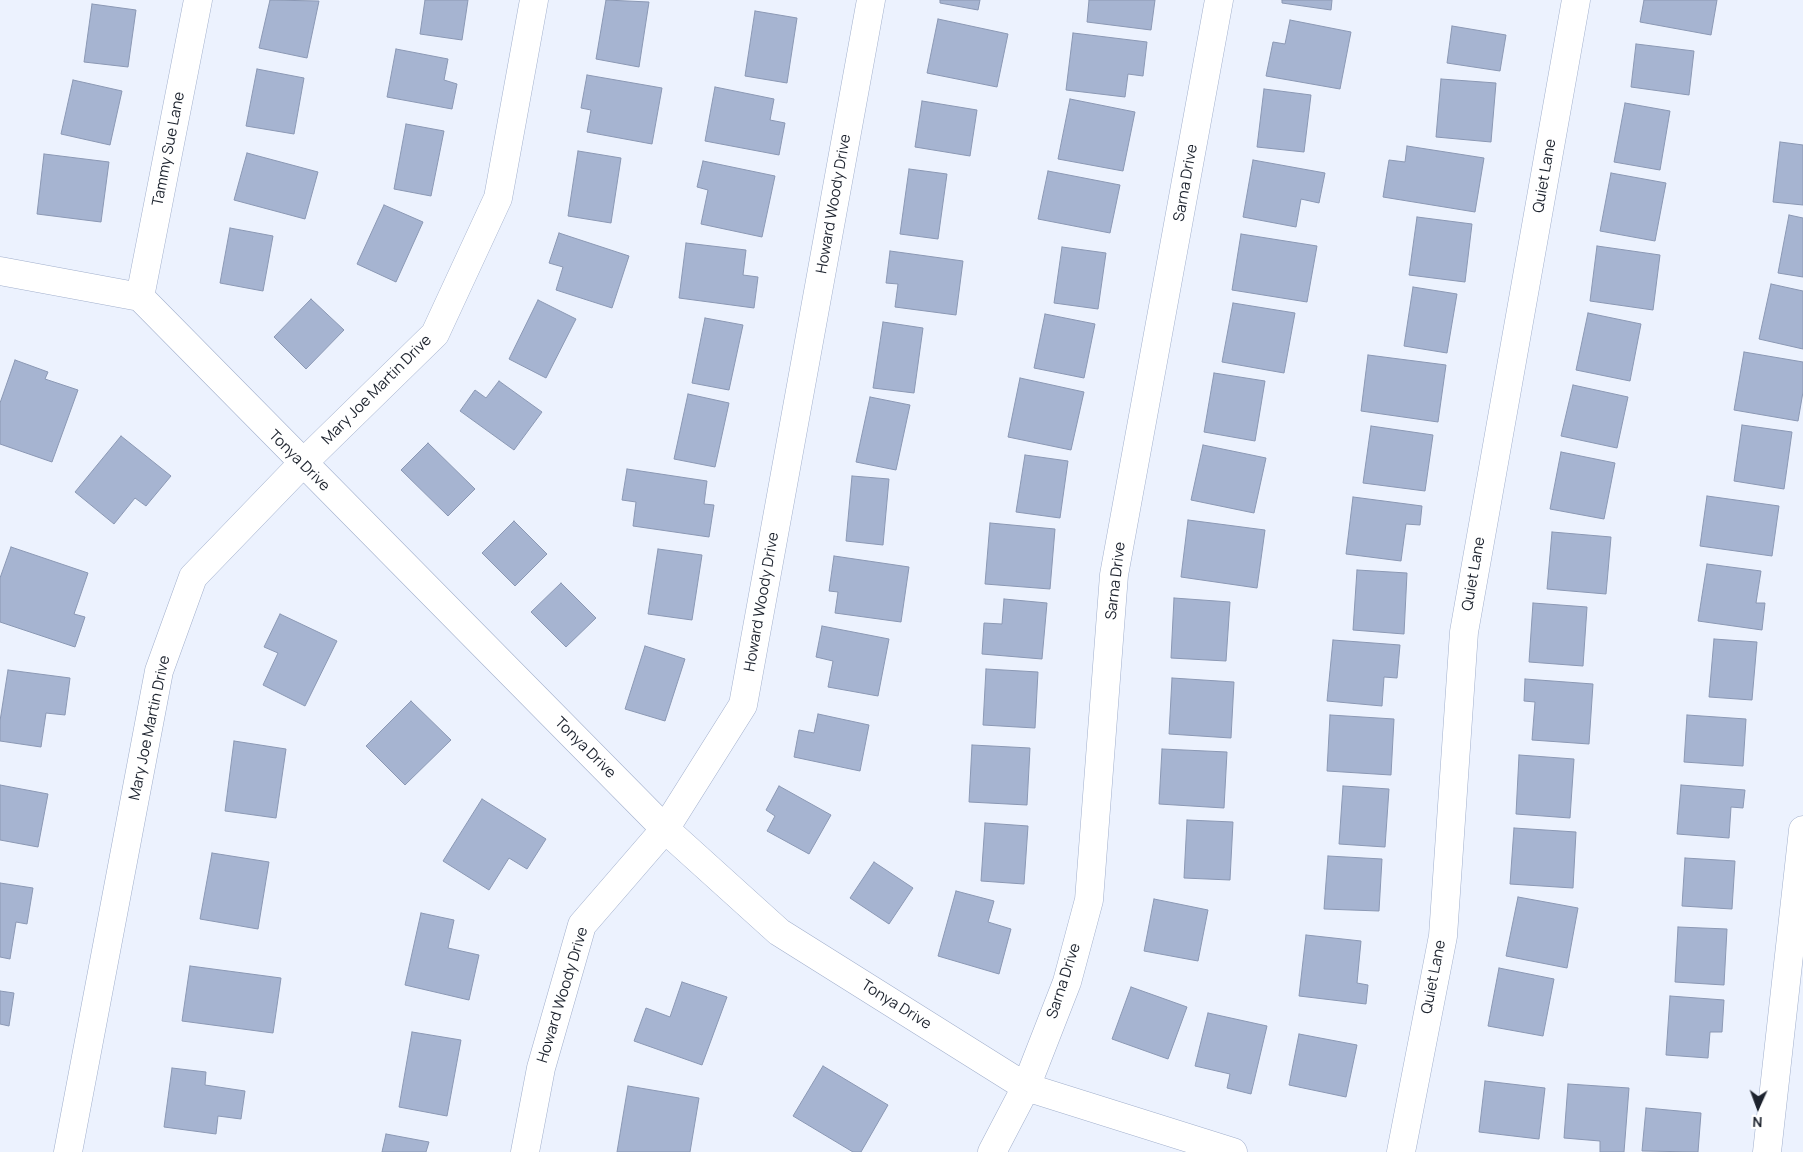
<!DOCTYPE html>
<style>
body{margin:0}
#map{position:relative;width:1803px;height:1152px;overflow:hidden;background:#ecf2fe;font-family:Manrope,sans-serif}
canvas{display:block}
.north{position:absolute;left:1733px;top:1082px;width:50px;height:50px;-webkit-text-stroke:4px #fff;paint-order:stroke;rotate:182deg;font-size:14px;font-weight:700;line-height:20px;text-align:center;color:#1d232e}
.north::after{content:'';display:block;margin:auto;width:18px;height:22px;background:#1d232e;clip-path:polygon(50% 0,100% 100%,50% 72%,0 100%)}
</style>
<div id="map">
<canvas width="1803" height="1152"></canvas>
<div class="north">N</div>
</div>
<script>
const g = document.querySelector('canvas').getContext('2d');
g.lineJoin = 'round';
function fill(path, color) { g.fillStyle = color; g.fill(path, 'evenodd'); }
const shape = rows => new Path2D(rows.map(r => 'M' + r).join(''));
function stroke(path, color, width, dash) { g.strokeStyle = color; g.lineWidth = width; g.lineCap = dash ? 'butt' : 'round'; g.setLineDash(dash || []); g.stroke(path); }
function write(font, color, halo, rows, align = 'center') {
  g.font = font + ' Manrope,sans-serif'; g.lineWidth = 4; g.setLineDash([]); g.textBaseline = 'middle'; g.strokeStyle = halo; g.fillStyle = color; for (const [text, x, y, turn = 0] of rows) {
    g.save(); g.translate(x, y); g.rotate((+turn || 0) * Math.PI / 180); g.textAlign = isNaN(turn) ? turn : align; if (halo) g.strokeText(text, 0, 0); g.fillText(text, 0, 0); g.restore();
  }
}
const building = shape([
 [270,0,319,1,307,58,259,48,270,0],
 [425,0,468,0,462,40,420,34,425,0],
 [606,0,649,2,639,67,596,59,606,0],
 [940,0,980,0,978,10,940,3,940,0],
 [1089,0,1155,0,1151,30,1087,22,1089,0],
 [1282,0,1332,0,1331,10,1282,3,1282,0],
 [1644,0,1717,0,1711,35,1640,22,1644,0],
 [92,4,136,10,128,67,84,62,92,4],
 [755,11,797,18,787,83,745,76,755,11],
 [938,19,1008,34,997,87,927,73,938,19],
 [1290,20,1351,32,1340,89,1266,76,1273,42,1285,44,1290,20],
 [1452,26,1506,35,1500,71,1447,63,1452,26],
 [1073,33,1147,42,1143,76,1128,74,1125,97,1066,90,1073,33],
 [1636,44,1694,51,1689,95,1631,87,1636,44],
 [396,49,448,59,444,80,457,84,452,109,387,97,396,49],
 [257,69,304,78,294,134,246,126,257,69],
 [587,75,662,88,652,144,587,132,591,110,581,108,587,75],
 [1441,79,1496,83,1491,142,1436,137,1441,79],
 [73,80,122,91,110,145,61,134,73,80],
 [715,87,774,99,770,120,785,123,779,155,705,141,715,87],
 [1264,89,1311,95,1304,152,1257,147,1264,89],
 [1070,99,1135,112,1123,171,1058,159,1070,99],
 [922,101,977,110,970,156,915,147,922,101],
 [1625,103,1670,111,1660,170,1614,162,1625,103],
 [406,124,444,131,431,196,394,189,406,124],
 [1780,142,1803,145,1803,205,1773,202,1780,142],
 [1407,146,1484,158,1475,212,1383,197,1389,160,1405,162,1407,146],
 [578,151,621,158,611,223,568,216,578,151],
 [247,153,318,172,305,219,234,200,247,153],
 [44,154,109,162,101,222,37,214,44,154],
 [1253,160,1325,173,1319,203,1301,199,1296,227,1243,217,1253,160],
 [703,161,775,176,762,237,701,224,708,190,697,187,703,161],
 [909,169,947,174,938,239,900,234,909,169],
 [1048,171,1120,185,1110,233,1038,219,1048,171],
 [1611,173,1666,183,1655,241,1600,231,1611,173],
 [384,205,423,222,396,282,357,264,384,205],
 [1789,215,1803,218,1803,277,1778,273,1789,215],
 [1417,217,1472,224,1465,282,1409,275,1417,217],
 [230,228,273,236,263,291,220,283,230,228],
 [559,233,629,256,612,308,556,290,563,267,549,263,559,233],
 [1241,234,1317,246,1307,302,1232,290,1241,234],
 [686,243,746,250,743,275,758,277,754,308,679,298,686,243],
 [1597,246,1660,255,1653,310,1590,301,1597,246],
 [1062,247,1106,253,1098,309,1054,303,1062,247],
 [890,251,963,261,956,315,895,307,898,284,886,283,890,251],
 [1771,284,1803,291,1803,349,1759,339,1771,284],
 [1413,287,1457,294,1447,353,1404,346,1413,287],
 [311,299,344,330,306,369,274,337,311,299],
 [538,300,576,319,546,378,509,359,538,300],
 [1233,303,1295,313,1284,373,1222,362,1233,303],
 [1588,313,1641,324,1630,381,1576,370,1588,313],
 [1045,314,1095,324,1084,378,1034,368,1045,314],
 [705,318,743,325,729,390,692,383,705,318],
 [883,322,923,328,914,393,873,388,883,322],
 [1744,352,1803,362,1803,392,1798,421,1734,410,1744,352],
 [1368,355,1446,365,1438,422,1361,411,1368,355],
 [15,360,48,372,45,379,78,390,52,462,0,444,0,403,15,360],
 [1214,373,1265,381,1255,441,1204,432,1214,373],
 [1020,378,1084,392,1071,450,1008,437,1020,378],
 [499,381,542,412,514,450,460,411,475,390,486,398,499,381],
 [1573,385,1628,397,1617,448,1561,436,1573,385],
 [688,394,729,403,715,467,674,459,688,394],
 [870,397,910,405,896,470,856,462,870,397],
 [1742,425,1792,432,1784,489,1734,481,1742,425],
 [1371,426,1433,435,1425,491,1363,483,1371,426],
 [121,436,171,476,146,506,135,498,114,524,75,492,121,436],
 [428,443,475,489,448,516,401,470,428,443],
 [1203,445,1266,458,1254,513,1191,500,1203,445],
 [1561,452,1615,463,1604,519,1550,509,1561,452],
 [1025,455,1068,461,1060,518,1016,512,1025,455],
 [627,469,707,481,704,504,714,505,709,537,633,526,636,502,622,500,627,469],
 [852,476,889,479,883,545,846,541,852,476],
 [1707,496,1779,506,1772,556,1700,546,1707,496],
 [1353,497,1422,506,1420,525,1406,524,1401,561,1346,554,1353,497],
 [1188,520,1265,530,1257,588,1181,577,1188,520],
 [514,521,547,554,515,586,482,553,514,521],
 [990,523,1055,529,1050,589,985,584,990,523],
 [1552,532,1611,537,1606,594,1547,589,1552,532],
 [11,547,88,573,74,614,85,617,75,647,0,622,0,578,11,547],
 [658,549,702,555,692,620,648,614,658,549],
 [834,556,909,567,901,622,835,613,838,592,829,591,834,556],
 [1707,564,1761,571,1756,603,1765,603,1762,630,1698,621,1707,564],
 [1357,570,1407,573,1404,634,1353,630,1357,570],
 [561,583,596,618,566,647,531,612,561,583],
 [1174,598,1230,602,1226,661,1171,658,1174,598],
 [1004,599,1047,603,1042,659,982,654,984,623,1002,624,1004,599],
 [1533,603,1587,607,1583,666,1529,662,1533,603],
 [280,614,337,641,305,706,263,685,278,653,264,647,280,614],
 [822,626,889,639,878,696,828,687,833,661,816,657,822,626],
 [1714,639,1757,642,1752,700,1709,697,1714,639],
 [1333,640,1400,645,1397,678,1384,677,1382,706,1327,701,1333,640],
 [645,646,685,659,665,721,625,709,645,646],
 [986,669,1038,672,1035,728,983,725,986,669],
 [8,670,70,678,65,715,46,713,41,747,0,741,0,721,8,670],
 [1172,678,1234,682,1231,738,1169,734,1172,678],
 [1525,679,1593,684,1589,744,1532,740,1535,702,1524,701,1525,679],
 [411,701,451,740,405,785,366,746,411,701],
 [818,714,869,725,860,771,794,757,799,730,814,733,818,714],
 [1330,715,1394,719,1391,775,1327,771,1330,715],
 [1687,715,1746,719,1743,766,1684,762,1687,715],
 [234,741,286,749,276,818,225,811,234,741],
 [972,745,1030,748,1027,805,969,802,972,745],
 [1162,749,1227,752,1224,808,1159,804,1162,749],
 [1519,755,1574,759,1570,818,1516,814,1519,755],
 [0,785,48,794,38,847,0,840,0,785],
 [1681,785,1745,790,1743,808,1731,807,1729,838,1677,834,1681,785],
 [779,786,831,815,809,854,767,831,775,816,766,810,779,786],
 [1343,786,1389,789,1385,847,1339,844,1343,786],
 [482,799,546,839,527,869,509,858,489,890,443,861,482,799],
 [1187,820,1233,822,1230,880,1184,878,1187,820],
 [985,823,1028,826,1024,884,981,881,985,823],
 [1514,828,1576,832,1573,888,1510,884,1514,828],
 [212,853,269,862,258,929,200,919,212,853],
 [1328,856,1382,859,1379,911,1324,909,1328,856],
 [1685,858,1735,861,1732,909,1682,906,1685,858],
 [874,862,913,888,889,924,850,898,874,862],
 [0,883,33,888,27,924,16,922,10,959,0,957,0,883],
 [956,891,994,901,988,922,1011,929,999,974,938,956,956,891],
 [1518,897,1578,908,1567,968,1506,956,1518,897],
 [1154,899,1208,910,1198,961,1144,951,1154,899],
 [421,913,454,920,448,948,479,955,469,1000,405,985,421,913],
 [1678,927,1727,929,1724,985,1675,982,1678,927],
 [1306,935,1361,941,1357,983,1368,985,1366,1004,1299,996,1306,935],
 [190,966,281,978,273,1033,182,1021,190,966],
 [1499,968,1554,979,1543,1036,1488,1026,1499,968],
 [682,982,727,997,702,1065,634,1041,646,1008,670,1017,682,982],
 [1131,987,1187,1007,1168,1059,1112,1039,1131,987],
 [0,991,14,993,9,1026,0,1024,0,991],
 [1670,996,1724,1000,1722,1032,1710,1032,1708,1058,1666,1055,1670,996],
 [1208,1013,1267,1026,1251,1094,1227,1088,1230,1074,1195,1066,1208,1013],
 [412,1032,461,1040,447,1116,399,1107,412,1032],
 [1299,1034,1357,1045,1346,1097,1289,1085,1299,1034],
 [823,1066,888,1105,861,1152,853,1152,793,1116,823,1066],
 [172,1068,206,1072,205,1085,245,1091,241,1119,218,1116,216,1134,164,1127,172,1068],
 [1485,1081,1545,1088,1539,1139,1479,1132,1485,1081],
 [1568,1084,1629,1088,1624,1152,1600,1152,1600,1141,1564,1138,1568,1084],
 [628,1086,699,1098,690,1152,617,1152,628,1086],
 [1646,1108,1701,1113,1698,1152,1642,1151,1646,1108],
 [386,1134,429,1142,426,1152,382,1152,386,1134]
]);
fill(building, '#a6b4d1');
stroke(building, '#8b98b4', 1);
const street = shape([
 [0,271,140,297,665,829,779,932,1026,1087,1233,1152],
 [140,297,198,0],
 [68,1152,159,671,193,577,302,464,435,334,498,198,534,0],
 [525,1152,541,1068,582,925,665,829,743,705,871,0],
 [992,1152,1026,1087,1067,982,1089,900,1114,575,1219,0],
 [1401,1152,1443,936,1464,632,1576,0],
 [1767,1152,1803,830]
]);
stroke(street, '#a1afcc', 29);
stroke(street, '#fff', 28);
write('15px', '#1d232e', '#fff', [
 ["Tammy Sue Lane",169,149,-79],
 ["Quiet Lane",1545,176,-80],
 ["Sarna Drive",1186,183,-80],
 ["Howard Woody Drive",834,204,-80],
 ["Mary Joe Martin Drive",377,390,-45],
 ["Tonya Drive",299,461,45],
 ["Quiet Lane",1474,574,-80],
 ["Sarna Drive",1116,581,-83],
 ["Howard Woody Drive",762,602,-80],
 ["Mary Joe Martin Drive",150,728,-78],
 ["Tonya Drive",585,748,45],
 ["Quiet Lane",1434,977,-79],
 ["Sarna Drive",1064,981,-72],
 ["Howard Woody Drive",563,995,-73],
 ["Tonya Drive",896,1005,32]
]);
</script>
